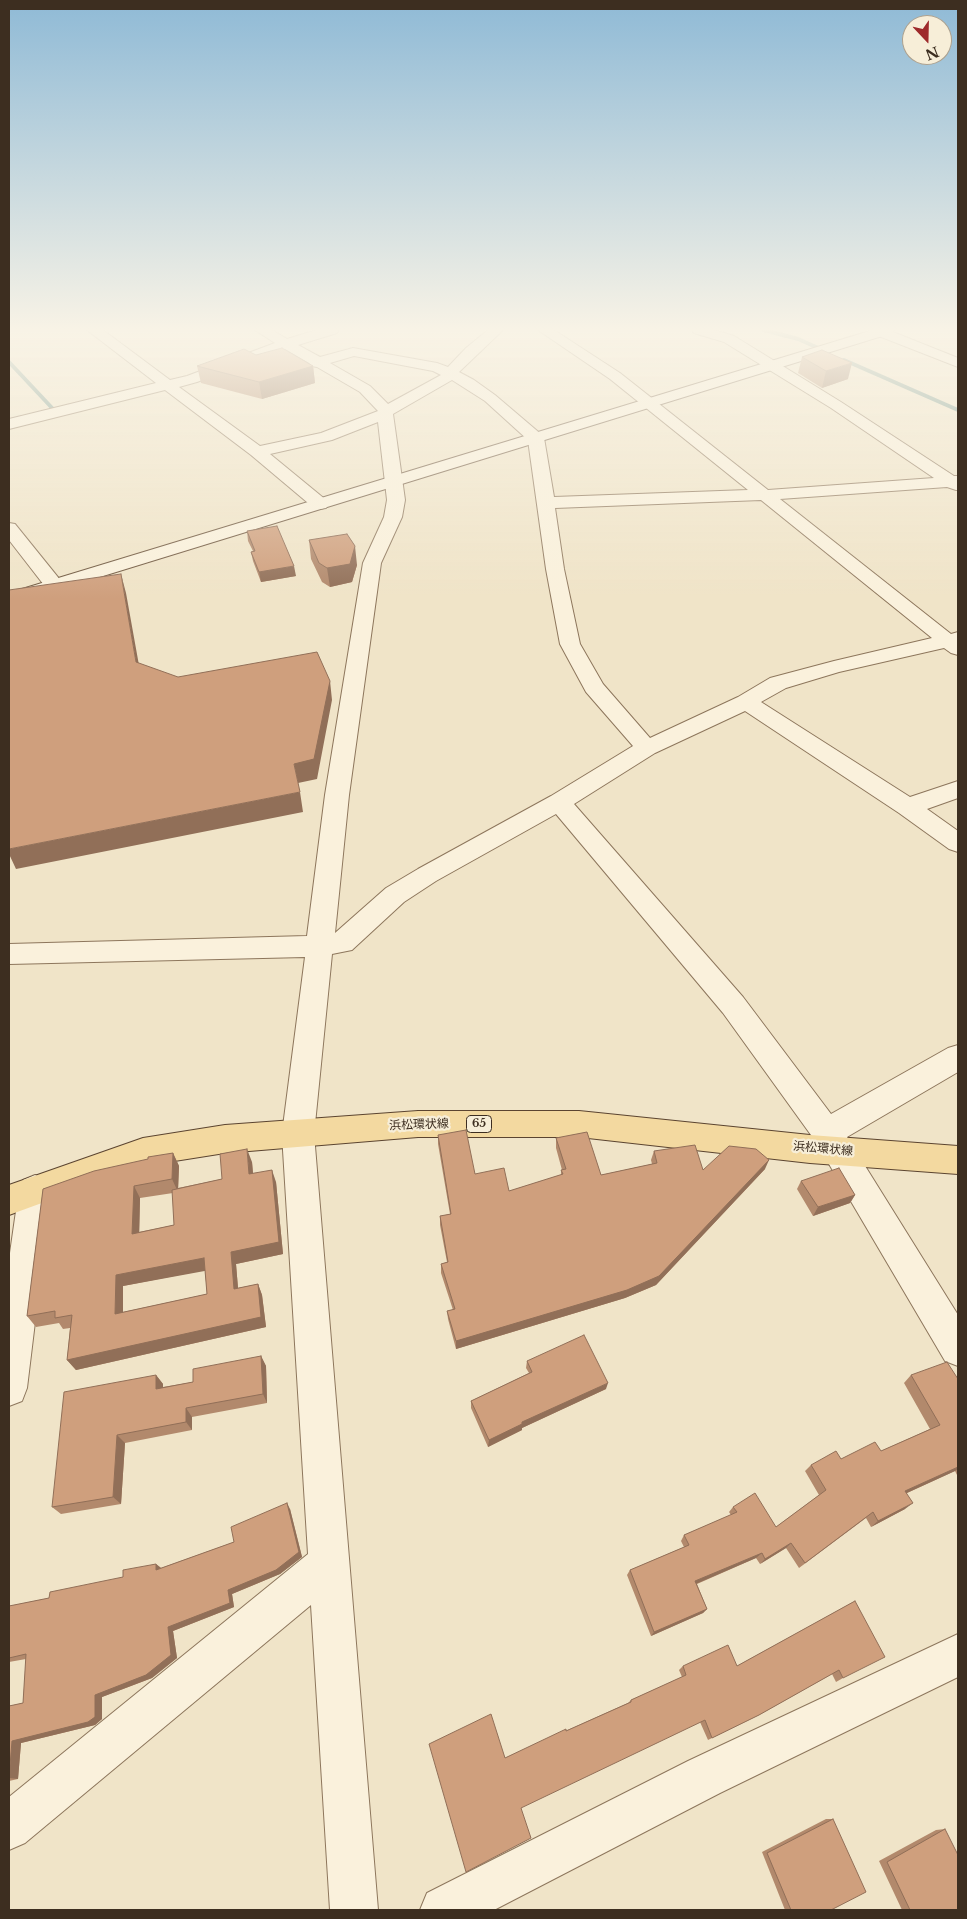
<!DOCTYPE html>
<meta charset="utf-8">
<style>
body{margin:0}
#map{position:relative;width:967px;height:1919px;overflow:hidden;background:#f0e4c8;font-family:"Libre Baskerville",serif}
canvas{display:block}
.frame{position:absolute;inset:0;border:10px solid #3d2e20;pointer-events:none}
.north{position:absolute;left:902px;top:15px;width:50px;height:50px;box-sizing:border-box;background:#f7eed8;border:1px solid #ada18e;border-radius:50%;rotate:159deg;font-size:14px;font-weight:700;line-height:20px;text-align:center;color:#3d2e20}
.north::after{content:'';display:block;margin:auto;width:18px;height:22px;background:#9e2a2b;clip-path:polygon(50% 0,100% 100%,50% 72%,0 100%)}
</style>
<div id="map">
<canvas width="967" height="1919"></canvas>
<div class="frame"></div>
<div class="north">N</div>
</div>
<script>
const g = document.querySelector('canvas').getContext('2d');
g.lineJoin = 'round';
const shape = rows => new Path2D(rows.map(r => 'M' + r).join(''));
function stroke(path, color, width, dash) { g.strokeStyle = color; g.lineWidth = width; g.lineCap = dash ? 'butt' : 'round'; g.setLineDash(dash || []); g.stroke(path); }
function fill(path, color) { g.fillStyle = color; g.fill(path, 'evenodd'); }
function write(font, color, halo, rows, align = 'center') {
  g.font = font + ' "Libre Baskerville","Noto Sans JP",serif'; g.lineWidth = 4.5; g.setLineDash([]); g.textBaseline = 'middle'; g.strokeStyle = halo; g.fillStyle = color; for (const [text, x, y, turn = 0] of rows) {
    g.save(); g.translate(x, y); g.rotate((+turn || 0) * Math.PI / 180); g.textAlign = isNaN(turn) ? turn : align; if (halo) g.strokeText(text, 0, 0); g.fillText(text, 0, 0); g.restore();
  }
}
stroke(shape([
 [764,330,798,339,823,350],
 [844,360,958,410],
 [9,362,53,409]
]), '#6f938a', 4);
const street = shape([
 [87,330,103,330,170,380,187,376,275,343,255,330,272,330,287,339,317,330,339,330,337,333,298,345,320,357,353,348,437,363,448,367,466,348,488,330,503,330,459,372,474,380,495,395,542,435,544,438,554,497,748,490,610,379,538,330,554,330,620,373,768,490,934,478,831,408,724,342,694,333,692,330,714,330,734,336,841,402,954,476,958,476,958,490,956,490,947,487,780,499,951,634,958,632,958,655,951,653,944,648,839,672,786,688,761,702,910,797,958,781,958,798,927,809,958,831,958,852,949,849,899,813,745,711,655,753,574,804,743,997,831,1114,948,1048,958,1045,958,1072,847,1137,958,1315,958,1366,945,1361,816,1142,723,1013,556,814,436,881,404,902,352,950,332,954,314,1134,378,1910,330,1910,311,1605,25,1843,9,1850,9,1797,308,1554,282,1134,305,957,9,964,9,944,307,936,325,795,363,563,384,517,387,500,378,422,332,440,270,454,326,500,329,504,326,508,320,509,314,508,251,455,165,390,9,429,9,419,156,383,87,330],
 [285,349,309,363,311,366,317,367,360,392,378,411,321,433,260,446,179,387,197,382,285,349],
 [354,356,433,371,441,375,388,404,370,386,330,363,354,356],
 [452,380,485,401,528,440,546,569,560,644,586,692,633,746,551,796,418,869,386,888,335,933,349,795,381,563,402,517,405,500,393,414,452,380],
 [761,500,932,638,834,661,770,678,738,697,650,738,603,684,580,644,564,569,555,508,761,500],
 [869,330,888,330,958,358,958,367,871,333,869,330],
 [9,523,15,524,61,581,64,585,61,589,54,591,47,589,9,540,9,523],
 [35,1175,47,1180,51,1190,27,1388,22,1401,9,1406,9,1260,19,1190,23,1180,35,1175],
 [958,1634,958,1677,720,1793,494,1910,420,1910,427,1893,688,1761,958,1634]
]);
const secondary = shape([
 [873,330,894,330,892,333,9,605,9,593,873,330]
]);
const primary = shape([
 [418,1111,579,1111,810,1135,958,1146,958,1174,810,1163,579,1137,418,1137,225,1153,143,1166,9,1215,9,1185,143,1138,225,1125,418,1111]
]);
stroke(street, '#8d765c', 2);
stroke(secondary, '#6f573f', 2);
stroke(primary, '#5b4430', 2);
fill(street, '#faf1dc');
fill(secondary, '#faf1dc');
fill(primary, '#f3d9a0');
fill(shape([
 [256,355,313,366,315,383,262,399,201,383,197,366],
 [802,357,848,379,822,388,798,373],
 [247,531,296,576,261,582,253,561,251,552,253,551,248,541],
 [309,540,357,565,352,582,330,587,322,582,311,559],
 [438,1135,475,1174,509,1191,561,1175,561,1170,562,1170,556,1148,556,1138,601,1175,652,1164,651,1160,654,1151,703,1170,765,1169,656,1285,625,1298,456,1349,448,1319,447,1311,453,1310,441,1273,441,1264,447,1262,440,1225,440,1216,450,1214,438,1144],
 [173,1153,179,1166,178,1188,222,1179,252,1162,253,1173,276,1182,283,1254,236,1264,238,1288,258,1284,262,1295,266,1327,76,1370,67,1360,70,1328,63,1329,59,1323,36,1327,27,1316,43,1189],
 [173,1193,174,1225,139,1232,140,1198],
 [205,1270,207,1294,123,1312,123,1286],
 [801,1181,855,1195,850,1203,813,1216,797,1189],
 [261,1356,266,1366,267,1403,192,1417,192,1430,125,1443,121,1504,61,1514,52,1507,156,1375,163,1384,163,1387,193,1382],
 [527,1361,606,1389,522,1428,522,1430,488,1447,471,1408,471,1401,529,1373,526,1368],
 [911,1375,958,1379,958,1477,955,1471,907,1493,905,1509,871,1527,866,1518,799,1568,786,1548,760,1564,756,1558,697,1584,707,1609,703,1613,651,1636,627,1575,630,1570,684,1547,681,1541,684,1535,731,1515,729,1512,733,1507,776,1527,819,1495,805,1471,811,1465,881,1451,930,1429,904,1383],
 [290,1509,302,1557,280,1574,232,1594,234,1607,173,1631,177,1658,152,1678,102,1697,102,1719,95,1725,21,1743,18,1779,9,1781,9,1706,23,1703,26,1659,9,1662,9,1606,49,1598,123,1577,156,1564,161,1568,234,1542],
 [855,1601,843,1678,836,1682,832,1674,759,1715,708,1740,700,1722,505,1758,628,1703,631,1700,682,1677,679,1670,683,1666,737,1666],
 [826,1819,833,1819,831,1910,785,1910,762,1852],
 [945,1829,958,1910,902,1910,879,1861,936,1830]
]), '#b2896c');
fill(shape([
 [852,363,848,379,822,388,826,371],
 [313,366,315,383,262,399,259,382],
 [355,546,357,565,352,582,330,587,327,568],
 [294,566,296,576,261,582,259,572],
 [121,574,126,593,142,682,136,662],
 [330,681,332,700,317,779,298,783,294,764],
 [300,792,303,812,16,869,9,854,9,849],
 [247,1149,252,1162,254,1186,249,1174],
 [173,1153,179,1166,178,1192,172,1179],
 [769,1160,765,1169,656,1285,625,1298,456,1349,456,1341],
 [272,1170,276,1182,283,1254,236,1264,239,1300,234,1289,231,1252],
 [134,1186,140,1198,139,1245,132,1234],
 [855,1195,850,1203,813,1216,818,1207],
 [204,1258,210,1270,123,1286,123,1324,115,1314,116,1275],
 [258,1284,262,1295,266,1327,76,1370,67,1360],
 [261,1356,266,1366,267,1403,263,1394],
 [156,1375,163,1384,163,1398,156,1389],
 [608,1383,606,1389,522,1428,522,1430,488,1447,489,1440,522,1422],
 [186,1408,192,1417,192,1430,186,1422],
 [117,1435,125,1443,121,1504,113,1497],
 [958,1467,958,1469,955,1471,898,1497,905,1491],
 [287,1503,290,1509,302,1557,280,1574,232,1594,234,1607,173,1631,177,1658,152,1678,102,1697,102,1719,95,1725,21,1743,18,1779,9,1778,12,1741,95,1695,168,1627,228,1590],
 [913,1503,905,1509,871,1527,878,1521],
 [791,1543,786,1548,760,1564,765,1559],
 [762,1553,756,1558,691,1586,695,1581],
 [156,1564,161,1568,156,1570],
 [707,1609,703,1613,651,1636,654,1632]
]), '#916f58');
const building = shape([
 [282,348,313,366,259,382,197,366,244,349,256,355,282,348],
 [822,350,852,363,826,371,802,357,822,350],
 [277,526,294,566,259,572,251,552,255,551,247,531,277,526],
 [347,534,355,546,350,564,327,568,319,563,309,540,347,534],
 [121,574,136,662,178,677,317,652,330,681,314,759,294,764,300,792,9,849,9,590,121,574],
 [466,1130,475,1174,504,1168,509,1191,563,1174,561,1170,566,1169,556,1138,587,1132,601,1175,657,1163,654,1151,695,1145,703,1170,729,1146,756,1149,769,1160,659,1276,627,1290,456,1341,447,1311,455,1309,441,1264,448,1262,440,1216,451,1214,438,1135,466,1130],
 [247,1149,249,1174,272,1170,279,1242,231,1252,234,1289,258,1284,261,1317,67,1360,72,1315,55,1318,55,1311,27,1316,43,1189,94,1171,148,1159,148,1157,173,1153,172,1179,134,1186,132,1234,174,1225,172,1190,222,1179,220,1154,247,1149],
 [204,1258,207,1294,115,1314,116,1275,204,1258],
 [839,1168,855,1195,818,1207,801,1181,839,1168],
 [584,1335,608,1383,522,1422,522,1424,489,1440,471,1401,532,1372,527,1361,584,1335],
 [261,1356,263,1394,186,1408,186,1422,117,1435,113,1497,52,1507,64,1392,156,1375,156,1389,193,1382,193,1369,261,1356],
 [947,1362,958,1379,958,1467,905,1491,913,1503,878,1521,873,1512,805,1563,791,1543,765,1559,762,1553,695,1581,707,1609,654,1632,630,1570,689,1545,684,1535,737,1512,733,1507,755,1493,776,1527,826,1490,811,1465,836,1451,841,1459,875,1442,881,1451,940,1425,911,1375,947,1362],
 [287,1503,299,1552,276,1570,228,1590,230,1603,168,1627,171,1655,146,1675,95,1695,95,1717,88,1722,12,1741,9,1778,9,1706,23,1703,26,1654,9,1658,9,1606,49,1598,50,1592,123,1577,123,1570,156,1564,156,1570,234,1542,231,1527,287,1503],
 [855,1601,885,1657,843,1678,839,1670,759,1715,712,1738,705,1720,521,1808,531,1838,466,1872,429,1744,491,1714,505,1758,566,1729,566,1731,631,1702,631,1700,686,1675,683,1666,728,1645,737,1666,855,1601],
 [833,1819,866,1892,831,1910,791,1910,767,1853,833,1819],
 [945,1829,958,1855,958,1910,910,1910,887,1862,945,1829]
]);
fill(building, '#cf9f7d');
stroke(building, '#916f58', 1);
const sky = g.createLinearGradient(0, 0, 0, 599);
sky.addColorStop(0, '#8fbad6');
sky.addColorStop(0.55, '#f8f3e6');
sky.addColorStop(1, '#f8f3e600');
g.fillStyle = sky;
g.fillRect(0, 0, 967, 599);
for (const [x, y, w] of [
 [479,1124,25]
]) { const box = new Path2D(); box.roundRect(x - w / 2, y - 8.5, w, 17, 4); g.fillStyle = '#f7eed8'; g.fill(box); stroke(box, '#3d2e20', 1); }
write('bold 11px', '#3d2e20', null, [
 ["65",479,1124]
]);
write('12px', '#3d2e20', '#f7eed8', [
 ["浜松環状線",419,1125,-2],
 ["浜松環状線",823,1149,5]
]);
</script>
